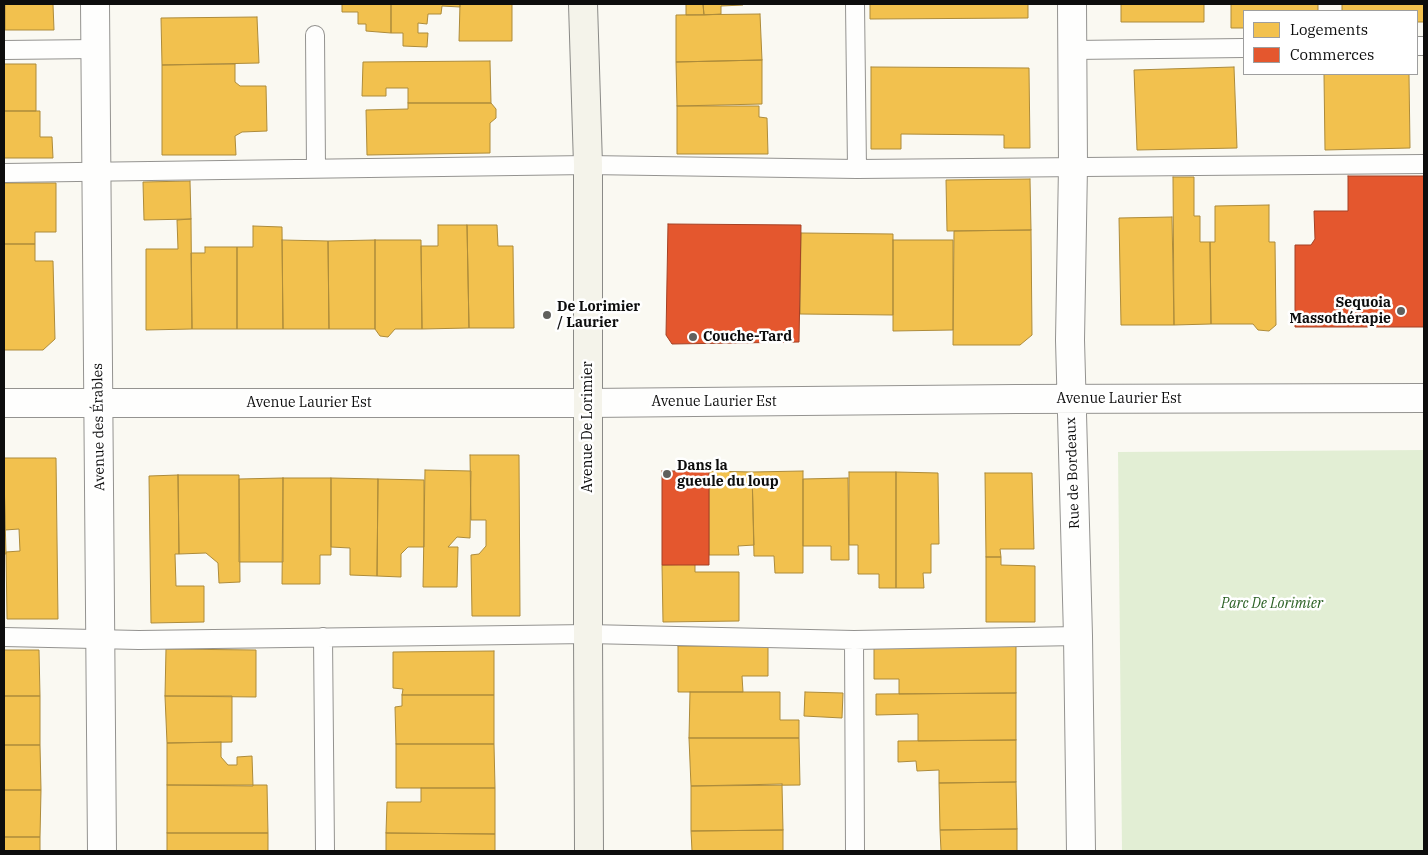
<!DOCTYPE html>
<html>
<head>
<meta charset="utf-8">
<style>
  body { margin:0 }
  #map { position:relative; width:1428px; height:855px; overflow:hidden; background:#faf9f2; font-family:"IBM Plex Serif",serif }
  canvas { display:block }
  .frame { position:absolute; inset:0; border:5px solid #0d0d0d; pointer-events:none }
  .legend { position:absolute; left:1243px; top:10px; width:175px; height:65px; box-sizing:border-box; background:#fff; border:1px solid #9e9e9e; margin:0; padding:6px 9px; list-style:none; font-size:15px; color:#0d0d0d }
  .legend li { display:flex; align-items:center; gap:10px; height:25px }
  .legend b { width:25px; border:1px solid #9e9e9e }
</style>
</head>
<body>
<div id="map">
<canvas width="1428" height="855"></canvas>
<div class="frame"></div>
<ul class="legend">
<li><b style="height:14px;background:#f2c14e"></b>Logements</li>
<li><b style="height:14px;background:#e4572e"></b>Commerces</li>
</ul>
</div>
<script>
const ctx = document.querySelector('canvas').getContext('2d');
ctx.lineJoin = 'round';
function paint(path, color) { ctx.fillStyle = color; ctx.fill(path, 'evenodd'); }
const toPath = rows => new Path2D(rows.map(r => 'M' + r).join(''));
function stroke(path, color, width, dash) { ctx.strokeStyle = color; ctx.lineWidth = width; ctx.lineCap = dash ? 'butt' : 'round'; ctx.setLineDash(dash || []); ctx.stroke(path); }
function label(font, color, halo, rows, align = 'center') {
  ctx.font = font + ' "IBM Plex Serif",serif'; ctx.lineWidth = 5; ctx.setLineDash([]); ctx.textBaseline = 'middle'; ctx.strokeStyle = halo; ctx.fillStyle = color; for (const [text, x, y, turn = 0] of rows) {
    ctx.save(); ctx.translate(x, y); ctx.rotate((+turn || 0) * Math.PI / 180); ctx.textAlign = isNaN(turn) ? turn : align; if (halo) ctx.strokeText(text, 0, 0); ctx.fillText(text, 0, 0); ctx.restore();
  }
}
const green = toPath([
  [1424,450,1424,851,1122,851,1118,452]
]);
const homes = toPath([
  [5,4,53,4,54,30,5,30,5,4],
  [327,4,391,4,391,33,366,31,366,24,358,24,358,12,342,12,342,4,327,4],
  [391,4,460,4,460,7,442,6,441,14,428,14,427,24,418,23,418,33,428,33,427,47,403,46,403,33,391,33,391,4],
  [460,4,512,4,512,41,459,41,460,4],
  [686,4,703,4,704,15,686,15,686,4],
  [703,4,743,4,743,5,721,6,721,14,704,15,703,4],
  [870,4,1028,4,1028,18,870,19,870,4],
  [1121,4,1204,4,1204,22,1121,22,1121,4],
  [1231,4,1318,4,1318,11,1244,11,1244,28,1231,28,1231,4],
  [1342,4,1424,4,1424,22,1417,22,1417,11,1342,11,1342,4],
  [760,14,762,60,676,62,676,15,760,14],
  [257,17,259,63,162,65,161,18,257,17],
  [762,60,762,104,677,106,676,62,762,60],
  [490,61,491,103,408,103,408,88,386,88,386,96,362,96,363,62,490,61],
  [4,64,36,64,36,111,4,111,4,64],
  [235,64,235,82,240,86,266,86,267,131,242,132,235,136,236,155,162,155,162,65,235,64],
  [871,67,1029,68,1030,148,1004,148,1004,135,901,134,901,149,871,149,871,67],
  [1234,67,1237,148,1137,150,1134,70,1234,67],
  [1324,74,1409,74,1410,148,1325,150,1324,74],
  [408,103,491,103,496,109,496,118,490,123,490,153,367,155,366,110,408,109,408,103],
  [677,106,759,106,759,117,767,118,768,154,677,154,677,106],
  [4,111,40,111,40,137,52,137,53,158,4,158,4,111],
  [1173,177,1194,177,1194,216,1200,216,1200,242,1210,242,1211,324,1174,325,1173,177],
  [1030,179,1031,230,947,231,946,180,1030,179],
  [190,181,191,219,144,220,143,182,190,181],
  [4,183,56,183,56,232,35,232,35,244,4,244,4,183],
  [1269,205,1269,242,1275,242,1276,325,1269,331,1258,330,1253,324,1211,324,1210,242,1215,242,1215,206,1269,205],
  [1172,217,1174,325,1121,325,1119,218,1172,217],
  [191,219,192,329,146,330,146,249,178,249,177,220,191,219],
  [438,225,467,225,469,328,422,329,421,246,438,246,438,225],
  [467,225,497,225,498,246,513,246,514,328,469,328,467,225],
  [253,226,282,227,283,329,237,329,237,247,253,247,253,226],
  [1031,230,1032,335,1020,345,953,345,954,231,1031,230],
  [801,233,893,234,893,315,800,314,801,233],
  [282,240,328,241,329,329,283,329,282,240],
  [375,240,421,240,422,329,395,329,388,337,380,336,375,329,375,240],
  [375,240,375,329,329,329,328,241,375,240],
  [893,240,953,240,953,330,893,331,893,240],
  [4,244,35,244,35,261,53,261,55,339,43,350,4,350,4,244],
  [205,247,237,247,237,329,192,329,191,253,205,253,205,247],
  [470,455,519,455,520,616,472,616,471,555,479,554,486,546,486,520,471,520,470,455],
  [4,458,56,458,58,619,7,619,6,552,20,551,19,529,5,530,4,458],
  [425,470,471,471,470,538,457,537,448,547,458,547,457,587,423,587,425,470],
  [709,471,752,472,754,545,738,546,739,555,709,555,709,471],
  [803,471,803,573,775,573,774,556,754,556,752,472,803,471],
  [849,472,896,472,896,588,879,588,879,574,858,574,858,545,849,545,849,472],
  [896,472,938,473,939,544,931,544,931,573,923,573,924,588,896,588,896,472],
  [985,473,1032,473,1034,549,1000,549,1001,557,986,557,985,473],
  [178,475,179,554,175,554,176,586,204,586,204,622,151,623,149,476,178,475],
  [178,475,239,475,240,582,219,583,218,563,206,553,179,554,178,475],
  [4,478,6,554,4,554,4,478],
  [283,478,283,562,239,562,239,479,283,478],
  [283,478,331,478,331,555,320,555,320,584,282,584,283,478],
  [331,478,378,479,377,576,350,575,350,548,331,547,331,478],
  [848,478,849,560,831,560,831,546,803,546,803,479,848,478],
  [378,479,424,480,424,547,408,547,401,554,401,577,377,576,378,479],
  [986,557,1001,557,1001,565,1035,566,1035,622,986,622,986,557],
  [695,564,695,572,739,572,739,621,663,622,662,565,695,564],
  [678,646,768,646,768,676,742,676,743,692,678,692,678,646],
  [1016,646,1016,693,899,694,899,679,874,679,874,648,1016,646],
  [166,649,256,650,256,697,165,696,166,649],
  [4,650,39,650,40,696,4,696,4,650],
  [494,651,494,695,402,695,403,689,393,688,393,652,494,651],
  [690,692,780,692,780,720,799,720,799,738,689,738,690,692],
  [805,692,843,693,842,718,804,716,805,692],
  [1016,693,1016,740,918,741,918,714,876,715,876,694,1016,693],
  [402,695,494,695,494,744,396,744,395,707,402,706,402,695],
  [4,696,40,696,40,745,4,745,4,696],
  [165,696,232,696,232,742,167,743,165,696],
  [689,738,799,738,800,785,691,786,689,738],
  [1016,740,1016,782,939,783,939,770,917,771,916,761,898,762,898,741,1016,740],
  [221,742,221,757,228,765,237,765,237,757,252,756,253,786,167,785,167,743,221,742],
  [396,744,494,744,495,788,396,788,396,744],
  [4,745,40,745,41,790,4,790,4,745],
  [1016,782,1017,829,940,830,939,783,1016,782],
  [782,784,783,830,691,831,691,786,782,784],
  [167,785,267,785,268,833,167,833,167,785],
  [421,788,495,788,495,834,386,833,387,802,421,802,421,788],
  [4,790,41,790,40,837,4,837,4,790],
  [1017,829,1017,851,941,851,940,830,1017,829],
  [783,830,783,851,692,851,691,831,783,830],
  [167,833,268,833,268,851,167,851,167,833],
  [386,833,495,834,495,851,386,851,386,833],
  [4,837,40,837,40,851,4,851,4,837]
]);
const shops = toPath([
  [1348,176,1424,176,1424,327,1295,327,1295,245,1311,245,1315,239,1314,211,1348,211,1348,176],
  [668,224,801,225,799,342,672,344,666,335,668,224],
  [662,471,709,471,709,565,662,565,662,471]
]);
const service = toPath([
  [855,4,857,169,1424,164],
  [315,35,316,168],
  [1417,46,1424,46],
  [4,50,95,49],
  [1073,50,1244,48],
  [4,173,588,165,857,169],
  [4,637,139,640,588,634,854,640,1078,636],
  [323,637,325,851],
  [854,640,855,851]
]);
const minor = toPath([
  [95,4,102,851],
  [1072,4,1073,166,1070,340,1078,636,1081,851],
  [4,403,588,403,1016,399,1424,398]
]);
const secondary = toPath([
  [583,4,588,165,588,634,589,851]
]);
const markers = [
  [1401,311,5,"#60605d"],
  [547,315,5,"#60605d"],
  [693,337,5,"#60605d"],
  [667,474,5,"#60605d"]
];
const poiNames = [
  ["Sequoia",1391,303,"right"],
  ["Massothérapie",1391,319,"right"],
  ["De Lorimier",557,307],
  ["/ Laurier",557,323],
  ["Couche-Tard",703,337],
  ["Dans la",677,466],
  ["gueule du loup",677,482]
];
const streetNames = [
  ["Avenue Laurier Est",1119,399],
  ["Avenue Laurier Est",714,402],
  ["Avenue Laurier Est",309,403],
  ["Avenue des Érables",99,427,-91],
  ["Avenue De Lorimier",588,427,-90],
  ["Rue de Bordeaux",1073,473,-92]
];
const parkNames = [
  ["Parc De Lorimier",1272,604]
];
paint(green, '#e2eed4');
paint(homes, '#f2c14e');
stroke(homes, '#ad8b3a', 1);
paint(shops, '#e4572e');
stroke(shops, '#a44124', 1);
stroke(service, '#949390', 20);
stroke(minor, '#949390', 30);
stroke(secondary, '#8a8a87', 30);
stroke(service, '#fefefd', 18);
stroke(minor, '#fefefd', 28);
stroke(secondary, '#f4f3ea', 28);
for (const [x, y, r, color] of markers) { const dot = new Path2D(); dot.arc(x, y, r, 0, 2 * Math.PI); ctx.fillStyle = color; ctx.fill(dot); stroke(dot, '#fff', 2); }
label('bold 14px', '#0d0d0d', '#fff', poiNames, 'left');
label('14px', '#0d0d0d', '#fff', streetNames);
label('italic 14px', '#2a6023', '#fff', parkNames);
</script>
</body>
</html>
